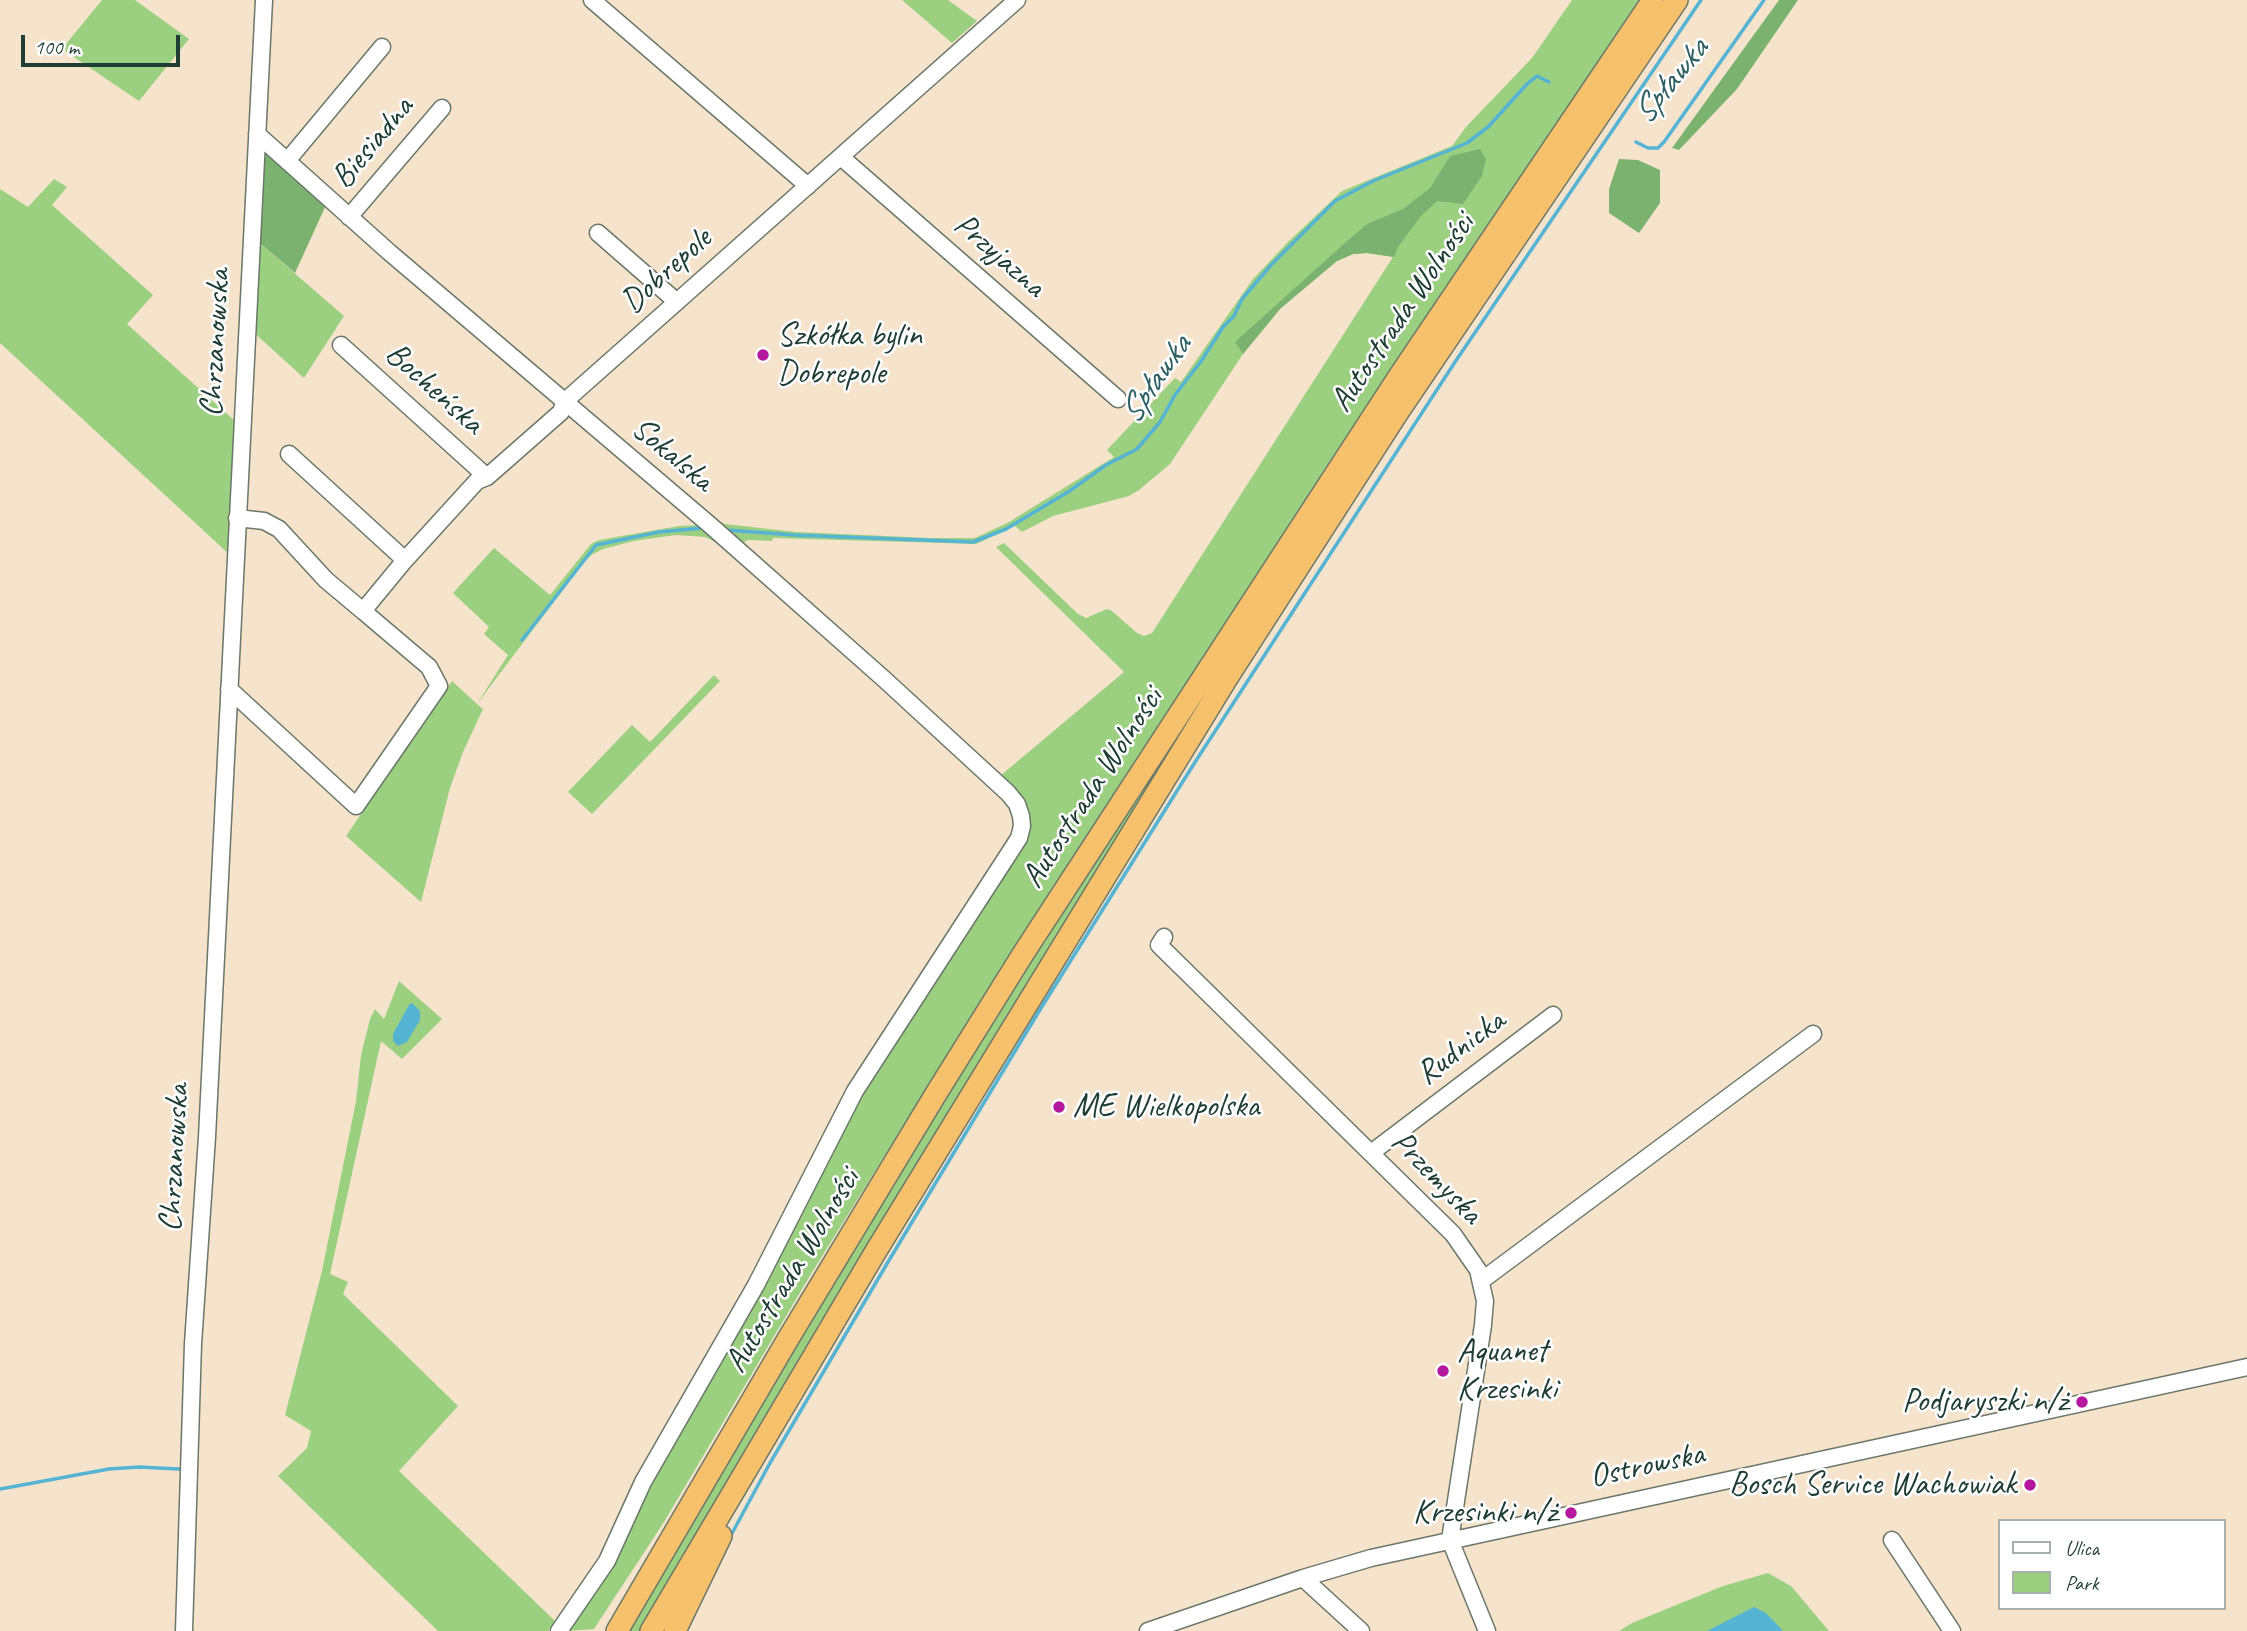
<!DOCTYPE html>
<html>
<head>
<meta charset="utf-8">
<style>
  body { margin:0 }
  #map { position:relative; width:2247px; height:1631px; overflow:hidden; background:#f6e3cc; font-family:Caveat,sans-serif }
  canvas { display:block }
  .legend { position:absolute; left:1998px; top:1519px; width:228px; height:91px; box-sizing:border-box; background:#fff; border:2px solid #a5b1ae; margin:0; padding:9px 12px; list-style:none; font-size:21px; color:#1f3d34 }
  .legend li { display:flex; align-items:center; gap:14px; height:35px }
  .legend b { width:35px; border:2px solid #a5b1ae }
  .scale { position:absolute; left:21px; top:35px; width:159px; height:32px; box-sizing:border-box; border:4px solid #1f3d34; border-top:0; padding-left:9px; font-size:21px; line-height:24px; white-space:nowrap; color:#1f3d34; -webkit-text-stroke:5px #fff; paint-order:stroke }
</style>
</head>
<body>
<div id="map">
<canvas width="2247" height="1631"></canvas>
<ul class="legend">
<li><b style="height:9px;background:#fff"></b>Ulica</li>
<li><b style="height:19px;background:#9bd081"></b>Park</li>
</ul>
<div class="scale">100 m</div>
</div>
<script>
const ctx = document.querySelector('canvas').getContext('2d');
ctx.lineJoin = 'round';
function paint(path, color) { ctx.fillStyle = color; ctx.fill(path, 'evenodd'); }
const toPath = rows => new Path2D(rows.map(r => 'M' + r).join(''));
function stroke(path, color, width, dash) { ctx.strokeStyle = color; ctx.lineWidth = width; ctx.lineCap = dash ? 'butt' : 'round'; ctx.setLineDash(dash || []); ctx.stroke(path); }
function label(font, color, halo, rows, align = 'center') {
  ctx.font = font + ' Caveat,sans-serif'; ctx.lineWidth = 5; ctx.setLineDash([]); ctx.textBaseline = 'middle'; ctx.strokeStyle = halo; ctx.fillStyle = color; for (const [text, x, y, turn = 0] of rows) {
    ctx.save(); ctx.translate(x, y); ctx.rotate((+turn || 0) * Math.PI / 180); ctx.textAlign = isNaN(turn) ? turn : align; if (halo) ctx.strokeText(text, 0, 0); ctx.fillText(text, 0, 0); ctx.restore();
  }
}
const green = toPath([
  [102,0,135,0,189,39,139,101,62,49],
  [902,0,948,0,977,21,952,43],
  [1572,0,1639,0,1346,437,999,972,811,1274,664,1522,594,1629,565,1631,639,1505,857,1104,1024,836,1000,776,1124,672,996,547,1004,543,1078,614,1086,618,1107,609,1112,611,1137,633,1144,636,1152,633,1393,257,1367,253,1353,254,1337,261,1304,288,1280,309,1243,354,1170,464,1139,490,1129,496,1053,516,1022,532,1015,526,976,544,773,538,772,541,748,540,741,544,714,521,717,520,725,524,796,532,931,538,975,538,1009,522,1114,457,1107,450,1175,378,1181,382,1253,279,1288,242,1342,191,1452,146,1466,127,1532,58],
  [1661,0,1668,0,1571,141,643,1631,625,1631,987,1022],
  [54,179,67,187,52,205,153,295,127,324,235,421,230,555,0,343,0,189,28,207],
  [255,239,344,316,304,378,251,330],
  [701,525,722,545,705,537,676,535,634,541,603,549,593,554,585,561,510,660,477,704,483,709,463,752,450,788,421,902,346,836,452,681,477,704,508,655,484,634,489,627,453,593,494,548,550,595,591,544,599,540,679,526],
  [714,675,720,681,592,814,568,792,632,725,650,742],
  [399,981,442,1019,402,1059,381,1041,330,1274,348,1282,343,1294,458,1406,399,1471,555,1621,548,1631,438,1631,278,1476,307,1448,311,1431,285,1415,322,1271,356,1101,361,1055,370,1019,375,1009,384,1019],
  [1768,1573,1791,1586,1829,1631,1619,1631,1632,1623,1723,1586]
]);
const forest = toPath([
  [1779,0,1798,0,1737,89,1679,150,1672,148],
  [260,148,326,205,295,273,255,239],
  [1480,149,1486,159,1482,176,1463,204,1437,201,1421,216,1398,247,1394,257,1367,253,1353,254,1337,261,1280,309,1243,354,1235,342,1346,242,1367,224,1403,209,1430,188,1450,156],
  [1619,159,1638,160,1660,170,1660,203,1639,233,1609,213,1609,189]
]);
const water = toPath([
  [412,1003,420,1011,420,1020,407,1042,398,1046,393,1041,393,1034,409,1005],
  [1754,1607,1766,1613,1783,1631,1707,1631]
]);
const stream = toPath([
  [1636,142,1648,148,1658,148,1664,142,1764,0],
  [726,530,794,535,973,542,1006,529,1068,492,1106,465,1137,449,1160,422,1175,395,1202,360,1223,327,1234,316,1242,299,1271,265,1335,201,1373,181,1467,143,1488,127,1527,84,1537,76,1549,82],
  [522,640,596,545,659,532,703,528],
  [0,1489,109,1469,139,1467,179,1469],
  [730,1537,770,1463,888,1262,1041,1008,1197,759,1455,362,1701,0]
]);
const minor = toPath([
  [592,0,808,186],
  [257,134,389,252,710,525,884,679,1008,793,1017,804,1021,816,1022,826,1019,838,855,1091,756,1285,643,1482,607,1561,559,1631],
  [841,157,1118,399],
  [287,161,382,47],
  [349,217,442,108],
  [598,233,677,302],
  [341,345,487,477],
  [289,454,405,560,477,481,487,477,561,412,564,402,1017,0],
  [237,518,264,521,279,529,326,580,363,611],
  [229,689,356,806,439,686,429,667,363,611,405,560],
  [1164,937,1159,945,1453,1234,1478,1270,1485,1301,1483,1325,1450,1540,1487,1631],
  [1371,1153,1553,1015],
  [1481,1281,1813,1034],
  [1892,1540,1952,1631],
  [1303,1578,1361,1631],
  [184,1631,193,1344,207,1137,264,0],
  [1148,1631,1303,1578,1371,1558,2247,1367]
]);
const highway = toPath([
  [617,1631,788,1339,934,1097,1023,954,1400,375,1653,0],
  [651,1631,876,1251,1227,678,1398,412,1677,0],
  [675,1631,721,1536]
]);
const markers = [
  [763,355,7,"#b5179e"],
  [1059,1107,7,"#b5179e"],
  [1443,1371,7,"#b5179e"],
  [2082,1402,7,"#b5179e"],
  [2030,1485,7,"#b5179e"],
  [1571,1513,7,"#b5179e"]
];
const streetNames = [
  ["Biesiadna",373,143,-50],
  ["Przyjazna",999,256,41],
  ["Dobrepole",667,271,-42],
  ["Autostrada Wolności",1403,313,-56],
  ["Chrzanowska",216,343,-87],
  ["Bocheńska",434,389,42],
  ["Sokalska",672,455,40],
  ["Autostrada Wolności",1093,788,-57],
  ["Rudnicka",1461,1048,-37],
  ["Chrzanowska",175,1158,-87],
  ["Przemyska",1436,1178,46],
  ["Autostrada Wolności",793,1271,-59],
  ["Ostrowska",1647,1466,-12]
];
const poiNames = [
  ["Szkółka bylin",777,336],
  ["Dobrepole",777,374],
  ["ME Wielkopolska",1073,1107],
  ["Aquanet",1457,1352],
  ["Krzesinki",1457,1390],
  ["Podjaryszki n/ż",2068,1402,"right"],
  ["Bosch Service Wachowiak",2016,1485,"right"],
  ["Krzesinki n/ż",1557,1513,"right"]
];
const waterNames = [
  ["Spławka",1671,82,-51],
  ["Spławka",1156,380,-55]
];
paint(green, '#9bd081');
paint(forest, '#7cb26f');
paint(water, '#55b3d3');
stroke(stream, '#55b3d3', 3.5);
stroke(minor, '#6a7769', 19);
stroke(highway, '#6a7769', 24);
stroke(minor, '#fff', 16);
stroke(highway, '#f7c06b', 21);
for (const [x, y, r, color] of markers) { const dot = new Path2D(); dot.arc(x, y, r, 0, 2 * Math.PI); ctx.fillStyle = color; ctx.fill(dot); stroke(dot, '#fff', 2.5); }
label('33px', '#1f3d34', '#fff', streetNames);
label('33px', '#1f3d34', '#fff', poiNames, 'left');
label('italic 35px', '#2f6064', '#fff', waterNames);
</script>
</body>
</html>
